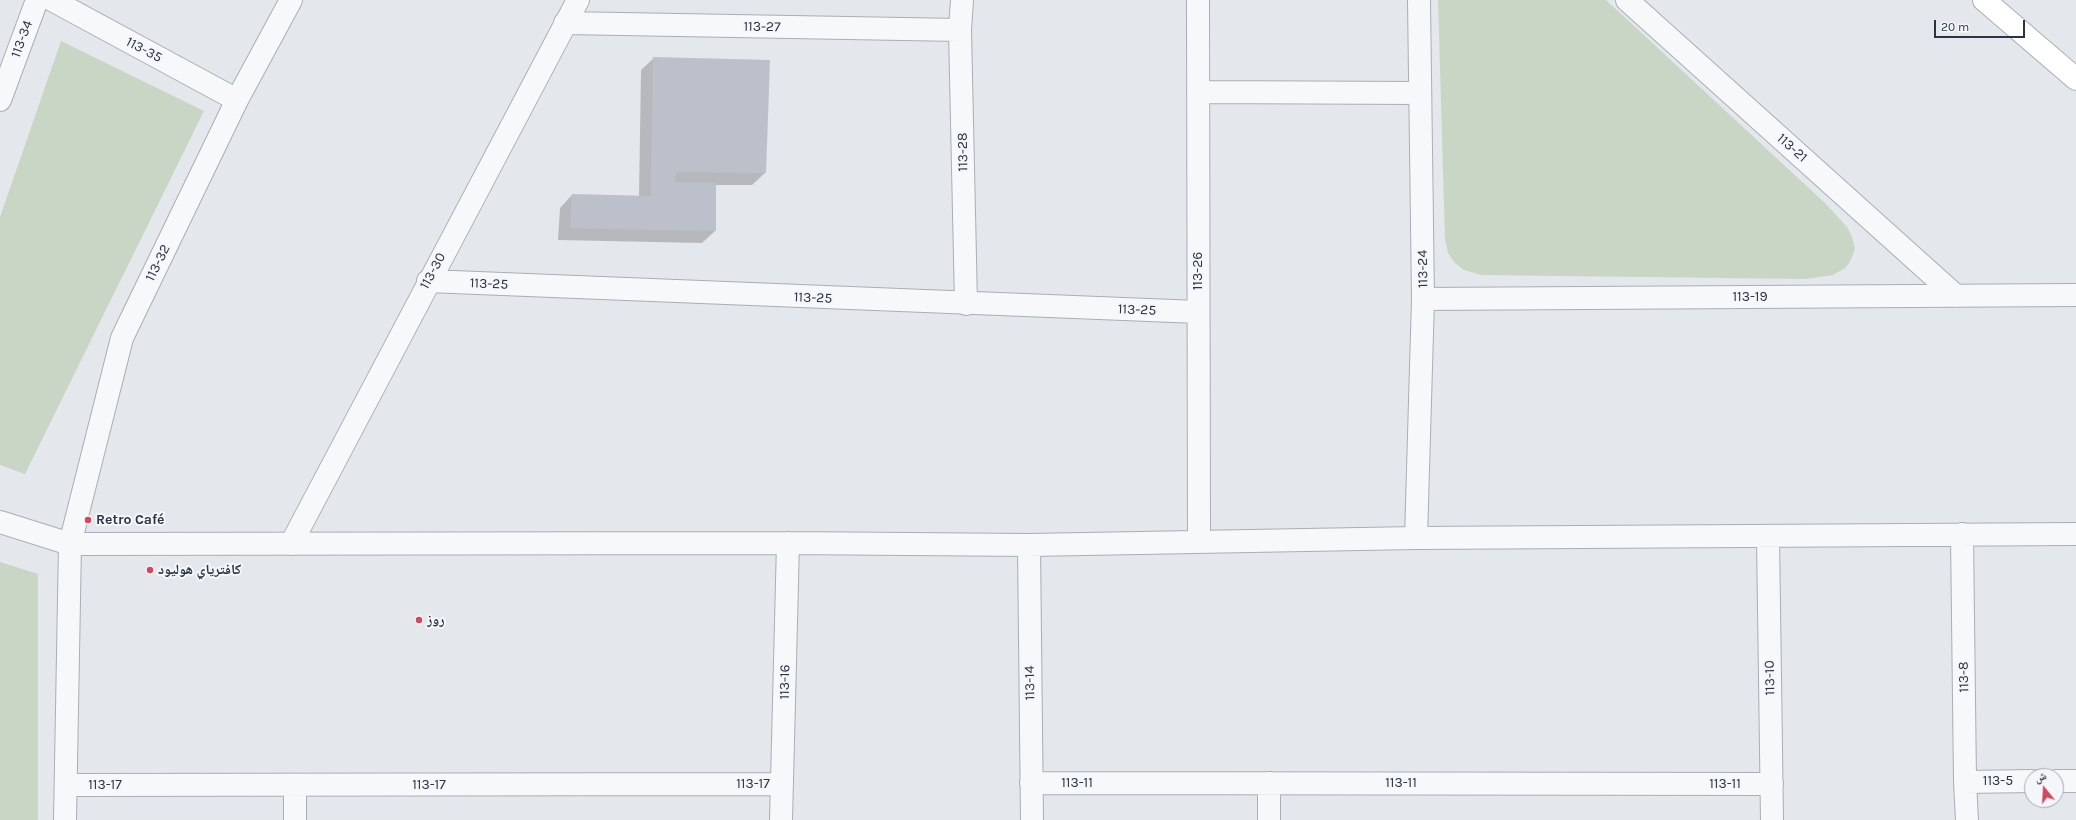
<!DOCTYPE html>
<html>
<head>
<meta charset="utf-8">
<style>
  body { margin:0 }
  #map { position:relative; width:2076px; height:820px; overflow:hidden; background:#e4e7ec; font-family:Karla,"Noto Naskh Arabic",sans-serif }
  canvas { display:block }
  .north { position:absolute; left:2024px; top:768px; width:40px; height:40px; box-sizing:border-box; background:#f4f6f9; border:1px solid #a4a8b1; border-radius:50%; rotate:342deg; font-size:11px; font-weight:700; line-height:16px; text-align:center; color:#2b3445 }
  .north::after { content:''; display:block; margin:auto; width:14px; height:18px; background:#d1495b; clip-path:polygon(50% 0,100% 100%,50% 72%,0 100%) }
  .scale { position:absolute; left:1934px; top:20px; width:91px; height:18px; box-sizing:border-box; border:2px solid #2b3445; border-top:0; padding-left:5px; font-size:12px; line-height:14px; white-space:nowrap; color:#2b3445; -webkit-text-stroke:3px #f4f6f9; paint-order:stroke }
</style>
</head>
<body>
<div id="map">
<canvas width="2076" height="820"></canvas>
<div class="north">ش</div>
<div class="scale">20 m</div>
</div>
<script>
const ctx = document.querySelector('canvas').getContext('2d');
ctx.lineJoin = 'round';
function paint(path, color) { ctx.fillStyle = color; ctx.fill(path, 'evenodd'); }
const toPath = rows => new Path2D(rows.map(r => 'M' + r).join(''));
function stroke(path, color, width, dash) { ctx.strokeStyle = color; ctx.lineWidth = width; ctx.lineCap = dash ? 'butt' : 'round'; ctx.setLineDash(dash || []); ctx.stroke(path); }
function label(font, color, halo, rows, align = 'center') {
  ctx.font = font + ' Karla,"Noto Naskh Arabic",sans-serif'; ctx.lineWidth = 4; ctx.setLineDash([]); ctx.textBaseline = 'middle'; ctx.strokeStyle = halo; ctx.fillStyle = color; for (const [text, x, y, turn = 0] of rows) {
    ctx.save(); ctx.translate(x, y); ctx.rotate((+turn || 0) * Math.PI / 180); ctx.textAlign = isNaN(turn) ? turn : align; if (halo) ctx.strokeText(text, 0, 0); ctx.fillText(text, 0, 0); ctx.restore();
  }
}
const green = toPath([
  [1438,0,1606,0,1826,204,1847,227,1852,237,1855,249,1850,262,1845,268,1833,275,1806,279,1481,275,1464,270,1455,263,1448,253,1445,239],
  [61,41,204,111,25,474,0,465,0,217],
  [0,562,38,574,38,820,0,820]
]);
const shadow = toPath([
  [654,58,765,173,752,185,715,185,715,231,702,243,558,240,560,208,572,195,639,196,641,70]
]);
const building = toPath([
  [653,57,770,60,766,173,676,172,675,182,716,183,716,231,570,228,572,194,651,196]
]);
const minor = toPath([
  [52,0,237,100],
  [962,0,960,30,966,304],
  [1198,0,1199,542],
  [1627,0,1956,296],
  [565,23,960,30],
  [1198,92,1420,93],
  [0,100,37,0],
  [428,281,1198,312],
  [1423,299,2076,295],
  [0,522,70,544,788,543,1029,545,1416,538,2076,534],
  [1962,534,1965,782,1967,820],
  [1768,537,1772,820],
  [1416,538,1423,299,1419,0],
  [291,544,578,0],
  [1029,545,1032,820],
  [2056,781,2076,781],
  [1965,782,2032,781],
  [1031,783,1772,784],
  [1269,783,1269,820],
  [75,785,782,784],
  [65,820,70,544,122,338,237,100,291,0],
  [295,820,295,785],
  [781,820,788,543]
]);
const secondary = toPath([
  [1984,0,2076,79]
]);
const markers = [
  [88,520,4,"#d1495b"],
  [150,570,4,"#d1495b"],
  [419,620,4,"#d1495b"]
];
const streetNames = [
  ["113-27",762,27,1],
  ["113-34",22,39,-70],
  ["113-35",144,50,28],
  ["113-21",1792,148,42],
  ["113-28",963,152,-91],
  ["113-32",158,263,-64],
  ["113-24",1423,269,-91],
  ["113-30",433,271,-62],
  ["113-26",1198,271,-90],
  ["113-25",489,284,2],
  ["113-19",1750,297],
  ["113-25",813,298,2],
  ["113-25",1137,310,2],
  ["113-8",1964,677,-91],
  ["113-10",1770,678,-91],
  ["113-16",785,682,-89],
  ["113-14",1030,683,-91],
  ["113-5",1998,781],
  ["113-11",1077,783],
  ["113-11",1401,783],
  ["113-17",753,784],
  ["113-11",1725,784],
  ["113-17",105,785],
  ["113-17",429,785]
];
const poiNames = [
  ["Retro Café",96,520],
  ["كافترياي هوليود",158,570],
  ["روز",427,620]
];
paint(green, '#c9d6c5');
paint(shadow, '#0003');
paint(building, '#bbc0ca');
stroke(minor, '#a9aeb7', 24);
stroke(secondary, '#a9aeb7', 24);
stroke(minor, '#f7f8fa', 22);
stroke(secondary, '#fff', 22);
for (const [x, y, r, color] of markers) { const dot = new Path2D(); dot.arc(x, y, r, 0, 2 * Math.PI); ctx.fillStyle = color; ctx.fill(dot); stroke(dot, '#f4f6f9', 1.5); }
label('14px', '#2b3445', '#f4f6f9', streetNames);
label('bold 14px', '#2b3445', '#f4f6f9', poiNames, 'left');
</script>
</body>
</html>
